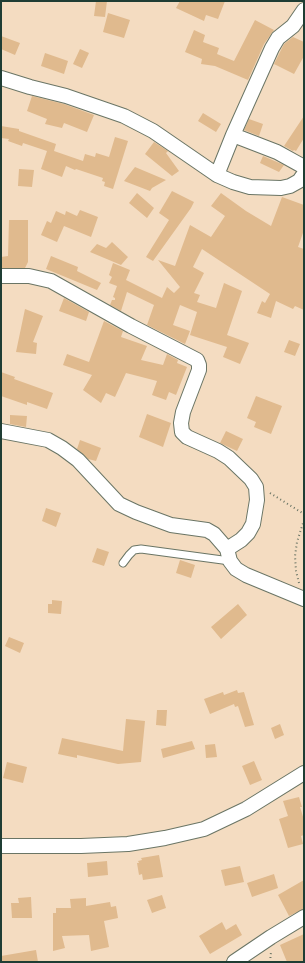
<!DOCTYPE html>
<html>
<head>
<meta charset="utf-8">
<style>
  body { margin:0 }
  #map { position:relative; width:305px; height:963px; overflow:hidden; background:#f4dcc1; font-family:"Shantell Sans",sans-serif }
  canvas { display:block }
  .frame { position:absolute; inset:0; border:2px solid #1f3d34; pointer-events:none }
</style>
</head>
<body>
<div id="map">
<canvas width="305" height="963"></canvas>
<div class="frame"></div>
</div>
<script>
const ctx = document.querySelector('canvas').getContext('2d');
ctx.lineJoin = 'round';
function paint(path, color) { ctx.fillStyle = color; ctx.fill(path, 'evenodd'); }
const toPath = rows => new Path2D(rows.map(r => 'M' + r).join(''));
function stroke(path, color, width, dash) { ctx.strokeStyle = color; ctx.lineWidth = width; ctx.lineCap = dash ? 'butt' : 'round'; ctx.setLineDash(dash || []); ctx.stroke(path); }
const building = toPath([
  [96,1,107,1,105,17,94,16],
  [180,1,225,1,218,19,206,15,204,21,176,8],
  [108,13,130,20,124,38,103,32],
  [255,20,274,30,264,44,248,80,215,66,201,64,202,59,185,52,194,30,205,35,203,42,219,48,217,54,234,61],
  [1,36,20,43,15,55,1,49],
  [293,37,304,42,304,56,294,74,274,64,284,44],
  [80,49,89,53,82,68,73,64],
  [45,53,68,61,64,74,41,66],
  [32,96,64,104,94,115,87,132,64,123,62,128,45,124,47,119,27,111],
  [203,113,221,124,216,132,198,121],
  [304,116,304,138,296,151,294,150,293,151,284,146],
  [249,119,263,124,259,136,244,130],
  [1,126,19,129,19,131,56,144,54,151,83,161,85,154,95,157,96,153,109,157,115,137,128,141,113,189,104,186,105,182,102,181,103,178,76,169,75,170,66,166,62,177,41,169,47,151,23,143,22,146,8,141,9,139,1,138],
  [154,142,168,151,166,153,179,171,172,176,145,154],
  [263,156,284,165,279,172,260,163],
  [135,167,166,180,152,188,150,191,124,181],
  [19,169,34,170,32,187,18,186],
  [172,191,194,202,191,208,153,261,146,257,169,220,159,213],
  [137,193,154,208,147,218,129,203],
  [221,193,246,211,271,226,282,197,304,205,304,230,298,247,304,249,304,310,295,306,293,309,276,301,271,318,257,313,262,301,265,303,270,294,202,249,193,267,204,273,194,293,200,295,197,302,216,308,224,283,242,291,227,335,249,343,240,364,223,357,227,347,190,335,197,312,180,305,173,325,190,331,185,344,147,325,154,305,127,292,121,311,110,305,112,300,115,300,115,298,113,297,117,286,109,283,112,277,109,275,113,263,130,270,126,280,162,298,167,287,174,293,180,287,158,260,175,266,190,225,211,237,225,216,211,206],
  [80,210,98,217,91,237,64,226,57,242,41,235,47,221,51,223,56,211,65,215,66,211,77,216],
  [9,220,28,220,28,262,25,268,1,268,1,257,8,256],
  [112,242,128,257,121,265,90,252,97,244,106,248],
  [51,256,78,267,77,271,101,283,97,290,46,269],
  [64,298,89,312,86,321,59,311],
  [25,309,43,316,33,342,37,343,36,354,16,352],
  [104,321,123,331,121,337,147,346,141,360,163,365,167,354,178,360,177,363,187,367,176,395,169,392,166,400,152,395,157,381,126,373,115,397,106,393,101,403,83,390,92,375,63,365,67,354,89,362],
  [289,340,300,344,295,356,284,352],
  [1,372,15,377,14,379,53,393,47,409,27,402,27,405,1,396],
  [256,396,282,406,271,434,254,427,256,422,247,418],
  [147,414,171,423,163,447,139,437],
  [10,415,27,416,26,427,10,424],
  [226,431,243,439,237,451,220,443],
  [80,440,101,448,96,461,88,459,77,449],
  [46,508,61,513,56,527,42,521],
  [97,548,109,552,104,566,92,562],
  [180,560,195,565,191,578,176,573],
  [52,600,62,601,61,614,48,613,48,604,52,604],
  [238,604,247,615,221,639,211,627],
  [9,637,24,643,20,653,5,646],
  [237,690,238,693,244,692,254,725,245,727,238,706,235,707,234,704,210,714,204,699,223,692,224,695],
  [157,710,167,710,166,726,156,725],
  [126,719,145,721,141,762,118,764,77,755,77,758,58,754,62,738,123,751],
  [280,724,284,735,275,739,271,728],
  [192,741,195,749,163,758,161,749],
  [215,744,217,757,206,758,205,745],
  [254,761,262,780,250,785,242,766],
  [7,762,27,767,23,783,3,778],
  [299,797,302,807,300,807,304,820,304,835,301,836,303,844,288,848,279,819,288,816,283,801],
  [159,855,163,877,143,880,142,874,139,875,137,863,139,863,138,861,142,860,141,858],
  [107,861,108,875,88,877,87,863],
  [240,866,244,882,225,886,221,870],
  [274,874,278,888,252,897,247,883],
  [304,880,304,909,289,916,278,895],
  [162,895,166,908,152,913,147,900],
  [31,897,32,918,12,918,11,903,19,903,18,898],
  [86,898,86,906,110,902,111,907,116,906,118,918,104,921,109,947,91,951,89,935,62,936,65,948,53,951,53,913,56,913,56,908,71,908,70,899],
  [222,922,226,930,236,924,242,935,210,954,199,936],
  [304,934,304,962,287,962,280,945],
  [36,950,38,962,1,962,1,956]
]);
const path = toPath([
  [270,493,304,514],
  [299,583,296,571,295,556,297,542,304,520],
  [270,962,271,952]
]);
const service = toPath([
  [123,563,129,555,134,550,141,549,230,561]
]);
const minor = toPath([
  [1,78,30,87,66,96,124,116,153,131,217,175,233,182,250,187,281,188,290,186,299,181,304,174],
  [233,135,277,152,304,167],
  [217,175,233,135,272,48,278,38,293,26,304,10],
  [1,276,29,276,51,281,131,326,197,360,199,365,199,370,183,412,181,423,182,432,187,437,218,451,229,458,251,479,256,487,257,500,253,524,248,533,241,540,227,549],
  [1,431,48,440,62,448,78,460,119,504,136,512,171,525,207,530,214,534,227,549,230,561,236,569,246,575,304,599],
  [1,846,81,846,128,844,165,838,204,829,246,809,304,773],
  [234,962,271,937,304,917]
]);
paint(building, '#e0ba8e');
stroke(service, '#6a7565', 9);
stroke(minor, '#6a7565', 16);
stroke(path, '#6a7565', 2, [1, 3]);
stroke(service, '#fff', 7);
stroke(minor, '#fff', 14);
</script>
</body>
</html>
